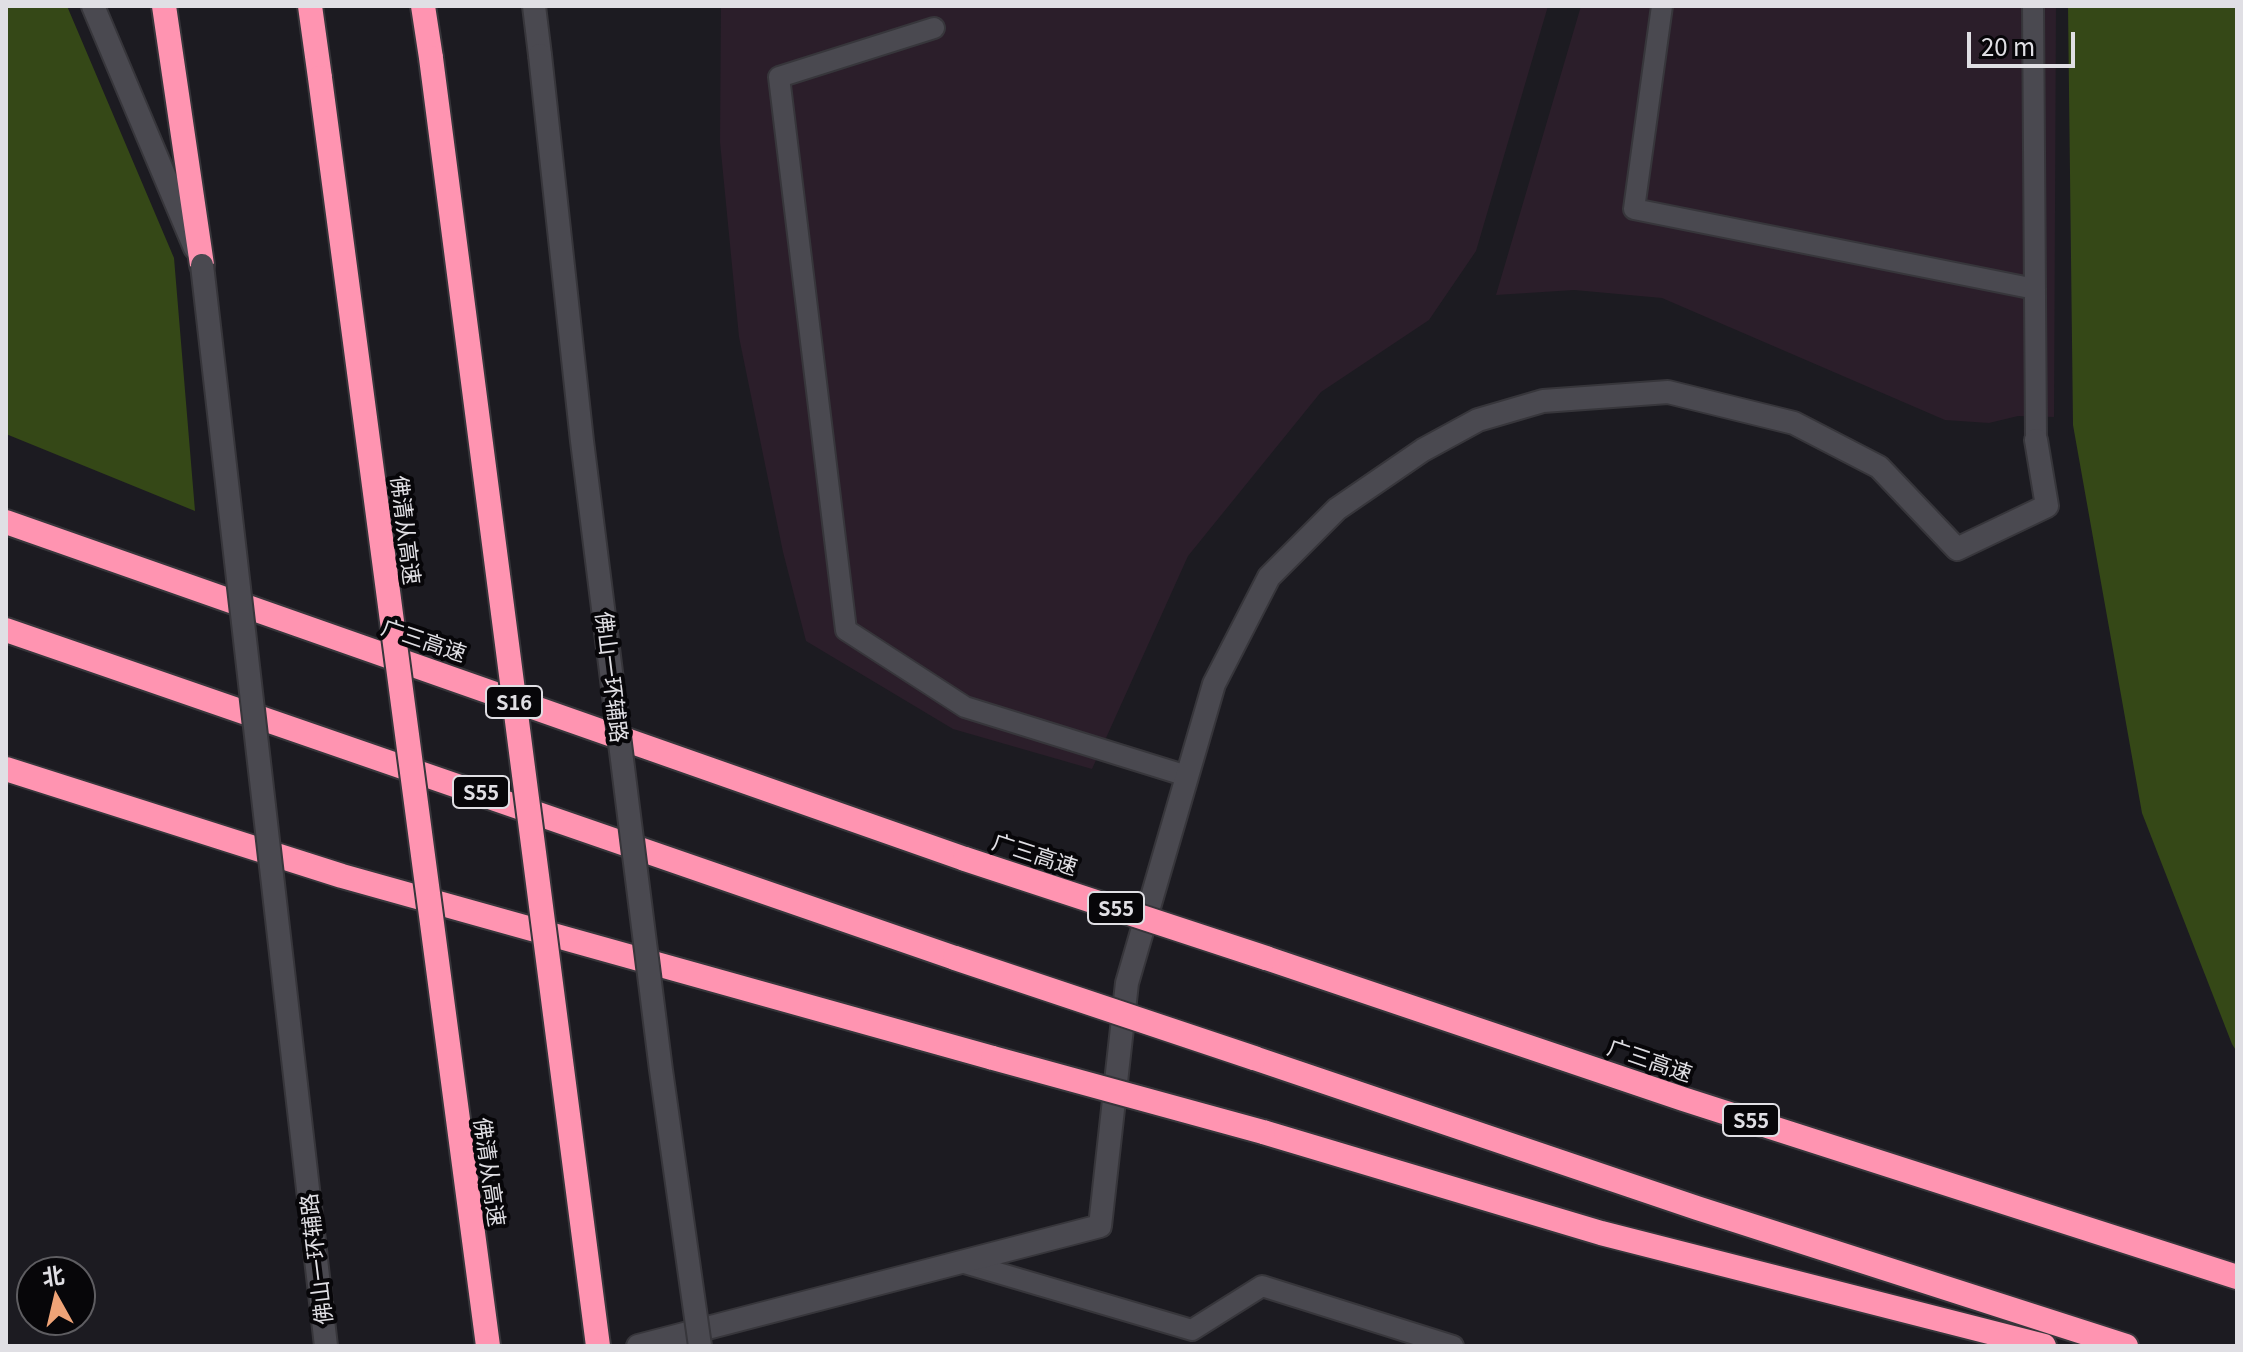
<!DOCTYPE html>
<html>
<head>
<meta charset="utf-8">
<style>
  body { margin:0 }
  #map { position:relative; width:2243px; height:1352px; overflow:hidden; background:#1c1b21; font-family:Georgia,"Noto Sans SC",serif }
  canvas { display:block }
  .frame { position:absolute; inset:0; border:8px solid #e0dfe4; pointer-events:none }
  .north { position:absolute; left:16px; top:1256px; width:80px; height:80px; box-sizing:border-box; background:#070609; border:2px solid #5e5d61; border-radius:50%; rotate:352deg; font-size:22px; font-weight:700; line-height:32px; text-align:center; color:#e0dfe4 }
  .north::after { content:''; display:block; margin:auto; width:28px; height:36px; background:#efa377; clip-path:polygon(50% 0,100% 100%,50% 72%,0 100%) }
  .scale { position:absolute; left:1967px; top:32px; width:108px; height:36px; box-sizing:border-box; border:4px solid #e0dfe4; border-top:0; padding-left:10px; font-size:24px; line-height:28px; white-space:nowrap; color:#e0dfe4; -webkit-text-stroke:6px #070609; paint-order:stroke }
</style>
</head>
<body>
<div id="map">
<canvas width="2243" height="1352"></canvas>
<div class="frame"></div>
<div class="north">北</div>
<div class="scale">20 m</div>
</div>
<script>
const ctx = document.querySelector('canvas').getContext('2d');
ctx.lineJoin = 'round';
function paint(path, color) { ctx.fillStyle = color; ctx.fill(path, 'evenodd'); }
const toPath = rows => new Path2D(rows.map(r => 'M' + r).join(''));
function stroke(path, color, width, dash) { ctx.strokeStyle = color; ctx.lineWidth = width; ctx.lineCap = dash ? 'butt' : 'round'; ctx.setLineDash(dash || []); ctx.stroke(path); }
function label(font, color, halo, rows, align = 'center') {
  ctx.font = font + ' Georgia,"Noto Sans SC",serif'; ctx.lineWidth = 8; ctx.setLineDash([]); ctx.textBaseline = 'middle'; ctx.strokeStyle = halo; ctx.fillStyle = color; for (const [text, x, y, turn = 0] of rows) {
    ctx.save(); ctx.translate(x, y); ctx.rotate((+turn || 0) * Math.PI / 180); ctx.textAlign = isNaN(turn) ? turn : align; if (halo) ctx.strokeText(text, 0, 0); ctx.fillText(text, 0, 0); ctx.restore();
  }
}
const industrial = toPath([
  [721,6,1548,6,1476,251,1429,320,1321,392,1188,556,1092,769,953,729,806,641,783,552,739,337,720,142],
  [1581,6,2056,6,2054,417,2018,416,1989,423,1945,420,1662,298,1574,290,1496,295]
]);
const green = toPath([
  [6,6,67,6,174,258,195,511,6,434],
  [2068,6,2237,6,2237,1052,2232,1044,2142,813,2073,425]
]);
const service = toPath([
  [1662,6,1634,209,2035,289],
  [2033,6,2036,440],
  [934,28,779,77,846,630,965,707,1187,776],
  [961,1262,1192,1330,1262,1286,1453,1346]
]);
const minor = toPath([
  [638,1346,1100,1226,1127,983,1214,684,1269,577,1337,509,1423,450,1478,420,1543,401,1668,392,1794,423,1879,467,1957,549,2047,506,2036,440]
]);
const secondary = toPath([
  [93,6,195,248],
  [534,6,540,55]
]);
const motorway = toPath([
  [164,6,202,265],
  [310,6,320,78],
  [423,6,431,58],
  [6,522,965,859],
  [6,630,955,958],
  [6,769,342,876,993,1058],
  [1266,958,1683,1099,2237,1277],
  [1254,1058,1697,1208,2126,1346],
  [1263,1132,1601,1233,2044,1346]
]);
const secondaryBridge = toPath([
  [540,55,582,441,661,1070,700,1346],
  [202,265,326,1346]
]);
const motorwayBridge = toPath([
  [431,58,598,1346],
  [320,78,488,1346],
  [965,859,1266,958],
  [955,958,1254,1058],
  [993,1058,1263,1132]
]);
const shields = [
  [514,702,56],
  [481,792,56],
  [1116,908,56],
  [1751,1120,56]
];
const shieldNames = [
  ["S16",514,702],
  ["S55",481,792],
  ["S55",1116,908],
  ["S55",1751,1120]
];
const streetNames = [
  ["佛清从高速",406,530,83],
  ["广三高速",424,640,19],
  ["佛山一环辅路",612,677,83],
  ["广三高速",1035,854,18],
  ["广三高速",1650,1060,19],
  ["佛清从高速",490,1172,82],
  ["佛山一环辅路",316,1259,-97]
];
paint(industrial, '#2b1e2a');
paint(green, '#354817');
stroke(service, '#37363b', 24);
stroke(minor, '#37363b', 26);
stroke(secondary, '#37363b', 26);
stroke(motorway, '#37363b', 28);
stroke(service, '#4a4950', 20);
stroke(minor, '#4a4950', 22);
stroke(secondary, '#4a4950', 22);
stroke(motorway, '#ff94b1', 24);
stroke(secondaryBridge, '#37363b', 26, []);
stroke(motorwayBridge, '#37363b', 28, []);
stroke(secondaryBridge, '#4a4950', 22);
stroke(motorwayBridge, '#ff94b1', 24);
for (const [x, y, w] of shields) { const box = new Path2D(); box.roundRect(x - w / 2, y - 16, w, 32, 6); ctx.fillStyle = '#070609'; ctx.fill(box); stroke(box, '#e0dfe4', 2); }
label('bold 20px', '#e0dfe4', null, shieldNames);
label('22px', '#e0dfe4', '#070609', streetNames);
</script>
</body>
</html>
